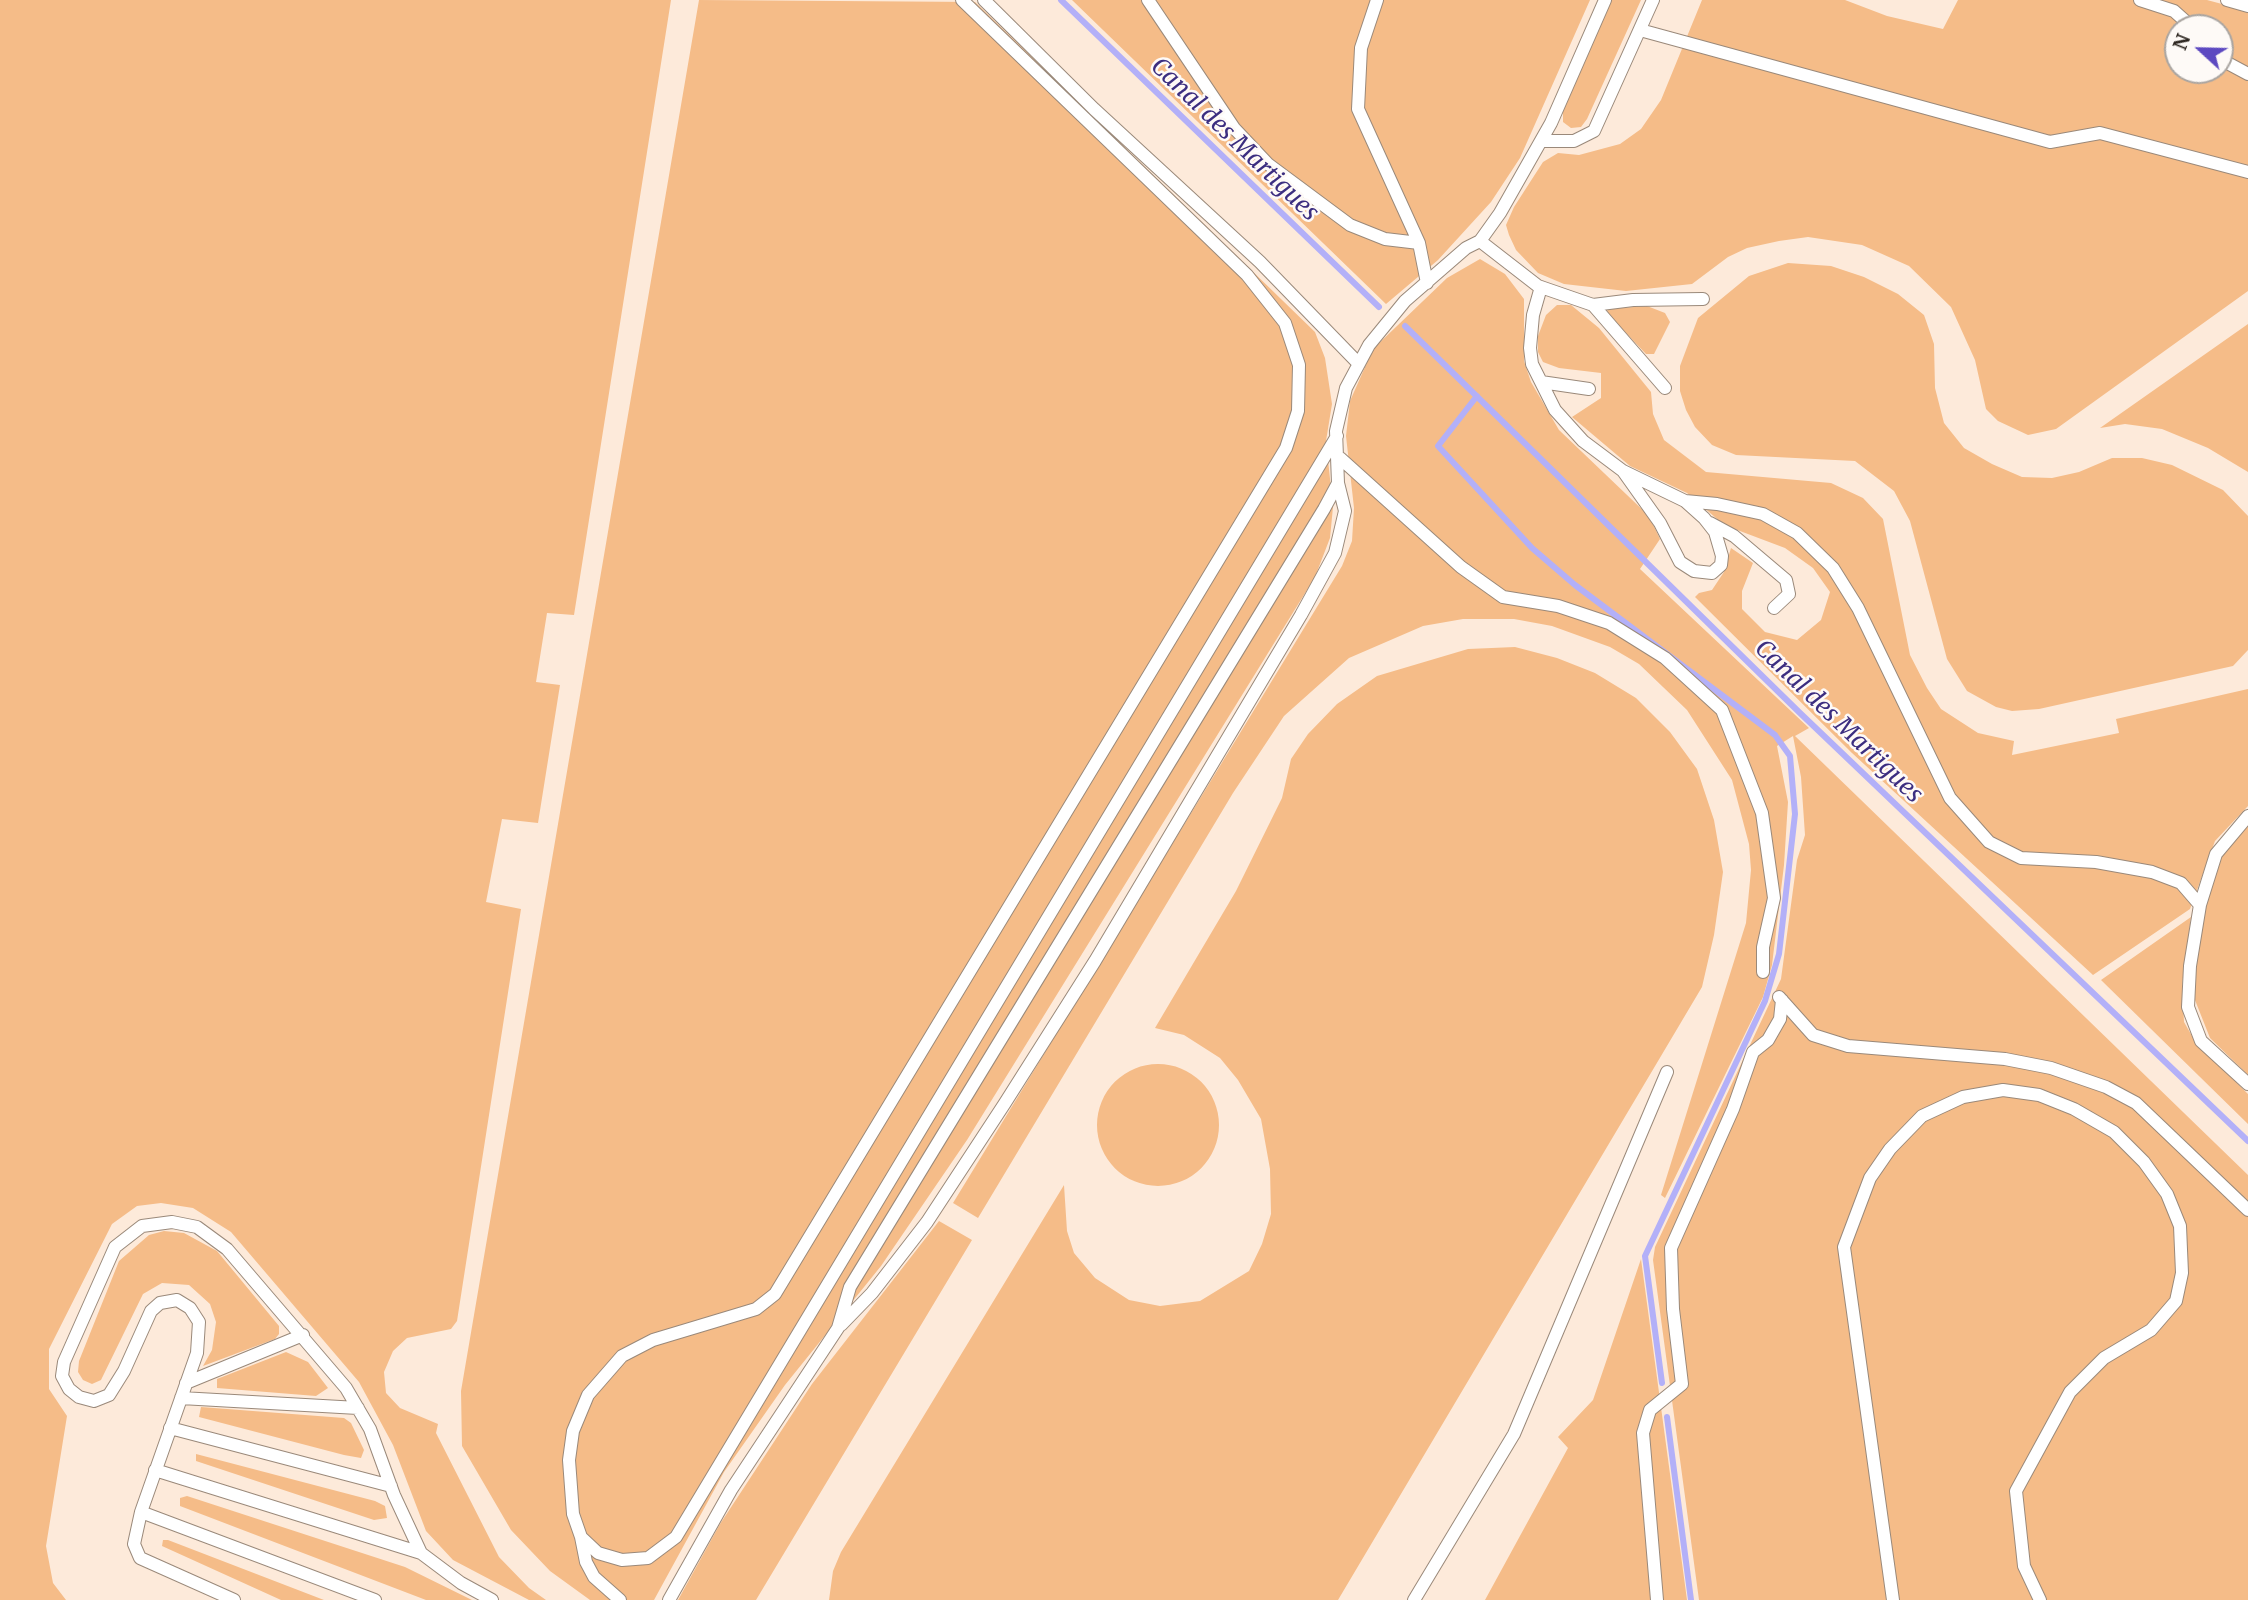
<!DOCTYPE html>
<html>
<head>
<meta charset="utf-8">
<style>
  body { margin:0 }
  #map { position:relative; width:2248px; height:1600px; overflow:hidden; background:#fdeada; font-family:Merriweather,serif }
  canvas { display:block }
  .north { position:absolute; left:2164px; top:14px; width:70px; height:70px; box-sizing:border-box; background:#fefaf7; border:2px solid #aaa5a1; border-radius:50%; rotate:292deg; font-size:19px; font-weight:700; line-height:28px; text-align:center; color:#2c251f }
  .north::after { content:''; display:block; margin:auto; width:24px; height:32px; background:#5d49c1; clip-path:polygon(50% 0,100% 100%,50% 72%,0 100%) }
</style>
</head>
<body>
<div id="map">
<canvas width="2248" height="1600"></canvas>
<div class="north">N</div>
</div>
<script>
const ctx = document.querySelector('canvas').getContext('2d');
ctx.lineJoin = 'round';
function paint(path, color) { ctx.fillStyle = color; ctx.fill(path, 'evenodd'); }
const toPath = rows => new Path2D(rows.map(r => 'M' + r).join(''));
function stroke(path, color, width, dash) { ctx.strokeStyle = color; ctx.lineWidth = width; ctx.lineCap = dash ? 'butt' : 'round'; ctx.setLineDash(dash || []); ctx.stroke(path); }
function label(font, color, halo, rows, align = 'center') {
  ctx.font = font + ' Merriweather,serif'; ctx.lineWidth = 5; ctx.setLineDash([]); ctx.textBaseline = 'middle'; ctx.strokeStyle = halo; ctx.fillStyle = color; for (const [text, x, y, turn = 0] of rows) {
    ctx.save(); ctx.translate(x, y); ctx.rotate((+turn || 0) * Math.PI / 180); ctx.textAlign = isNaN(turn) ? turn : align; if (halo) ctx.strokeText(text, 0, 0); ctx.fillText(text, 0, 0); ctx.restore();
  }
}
const green = toPath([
  [0,0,671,0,574,615,547,613,536,682,560,685,538,823,502,819,486,902,521,909,457,1321,451,1329,407,1338,393,1351,384,1372,386,1393,400,1408,438,1424,436,1433,499,1557,529,1588,546,1600,529,1600,453,1560,426,1531,393,1445,359,1382,231,1232,193,1208,161,1203,137,1206,112,1224,49,1349,49,1389,67,1416,46,1546,53,1583,66,1600,0,1600],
  [699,0,975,2,1315,332,1325,358,1332,404,1326,441,1333,507,1330,538,1315,577,967,1140,881,1266,785,1385,724,1472,654,1600,590,1600,550,1571,511,1530,462,1446,461,1391],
  [1072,0,1590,0,1520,158,1491,202,1438,260,1386,304],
  [1611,0,1641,0,1587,119,1581,127,1571,128,1563,122,1563,110],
  [1702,0,1845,0,1887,16,1943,29,1958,0,2207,0,2248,11,2248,291,2056,429,2028,435,1998,421,1986,409,1975,360,1951,307,1909,266,1862,245,1808,237,1779,241,1747,248,1728,257,1692,284,1626,291,1564,284,1538,273,1516,250,1509,235,1506,225,1514,207,1543,162,1558,153,1579,155,1620,144,1641,129,1661,100],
  [2178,28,2220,28,2220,70,2178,70],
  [1480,259,1505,274,1524,299,1524,361,1531,382,1559,430,1649,516,1660,539,1640,569,1809,728,1795,736,2248,1175,2248,1600,1699,1600,1653,1260,1655,1247,1781,979,1797,860,1805,835,1801,777,1793,736,1777,746,1788,802,1784,865,1772,965,1763,997,1665,1198,1661,1195,1746,923,1751,870,1749,844,1732,780,1687,710,1639,664,1610,647,1552,626,1514,619,1463,619,1423,626,1349,658,1284,716,1233,793,978,1218,953,1203,1342,566,1352,541,1354,508,1346,436,1350,401,1373,349,1447,278],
  [1788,263,1831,266,1864,277,1898,294,1924,315,1934,344,1935,388,1944,423,1964,448,1992,464,2022,477,2052,478,2079,472,2112,458,2142,458,2172,465,2223,490,2248,516,2248,650,2233,666,2039,709,2012,711,1996,707,1967,691,1947,659,1910,521,1894,491,1855,461,1736,455,1712,445,1695,427,1686,410,1680,391,1680,366,1698,318,1749,276],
  [1557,305,1571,305,1599,328,1651,392,1653,414,1664,440,1706,472,1831,483,1863,498,1883,519,1910,655,1927,688,1941,709,1978,733,2014,741,2012,755,2119,733,2116,719,2248,689,2248,806,2215,841,2190,909,2093,975,1852,753,1695,597,1699,593,1712,590,1724,572,1731,548,1753,563,1742,591,1742,609,1765,632,1797,640,1821,620,1830,592,1813,568,1785,548,1724,525,1687,493,1630,466,1572,417,1601,398,1601,373,1559,368,1543,362,1538,352,1538,336,1546,315],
  [1647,306,1665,313,1670,322,1654,354,1646,354,1608,314,1607,309],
  [2248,324,2248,472,2208,448,2162,429,2125,424,2100,428],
  [1515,647,1557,658,1595,673,1636,698,1670,732,1697,769,1714,820,1723,872,1714,935,1702,987,1338,1600,829,1600,833,1571,841,1552,1064,1185,1067,1231,1074,1253,1095,1278,1129,1300,1160,1306,1200,1301,1249,1271,1262,1244,1271,1214,1270,1169,1261,1119,1238,1080,1220,1058,1184,1035,1155,1028,1236,891,1282,798,1291,759,1308,734,1337,704,1377,676,1468,649],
  [2248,822,2248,1075,2210,1038,2193,995,2203,910,2221,856],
  [2191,917,2182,985,2184,1022,2196,1043,2248,1094,2248,1124,2101,980],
  '1097 1125a61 61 0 1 1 122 0a61 61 0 1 1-122 0Z',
  [939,1221,972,1240,756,1600,678,1600,720,1524,812,1384],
  [164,1231,184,1233,217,1251,279,1326,279,1334,275,1339,203,1366,212,1350,216,1322,210,1304,189,1285,162,1283,143,1294,101,1380,92,1384,83,1380,78,1372,79,1361,119,1261,149,1235],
  [1641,1259,1687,1600,1485,1600,1568,1448,1558,1437,1593,1400],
  [286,1352,308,1362,328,1388,316,1396,217,1388,217,1379],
  [201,1407,344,1418,351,1423,364,1450,361,1458,344,1455,199,1417],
  [196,1454,375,1501,385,1506,387,1518,374,1520,196,1461],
  [187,1496,405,1567,472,1600,426,1600,180,1506,180,1498],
  [163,1540,168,1540,324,1600,281,1600,162,1546]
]);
const stream = toPath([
  [1061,0,1379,307],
  [1405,326,1800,713,2248,1141],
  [1477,396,1438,446,1532,548,1575,585,1775,735,1790,756,1795,814,1779,954,1765,1001,1645,1256,1662,1383],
  [1667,1417,1691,1600]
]);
const service = toPath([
  [962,0,1247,275,1285,323,1299,365,1298,411,1286,448,775,1294,756,1309,653,1340,622,1356,588,1395,573,1431,569,1460,573,1514,581,1537,598,1553,622,1560,648,1558,676,1537,1337,436],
  [984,0,1094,109,1260,262,1359,364],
  [1148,0,1234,128,1268,164,1350,225,1385,239,1419,243],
  [1377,0,1361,48,1358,109,1419,243,1427,283],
  [2140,0,2174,11,2193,28],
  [2227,0,2248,6],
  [1640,30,2050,142,2100,133,2248,172],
  [2220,59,2248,74],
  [1542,141,1574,141,1594,131,1653,0],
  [1480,241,1538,286,1593,305],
  [1541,287,1533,315,1530,348,1532,364,1555,410,1583,441,1623,471,1660,523,1680,562,1694,571,1712,573,1721,565,1722,556,1715,532,1704,518,1685,501,1623,471],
  [1541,382,1589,389],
  [1665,388,1593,305,1633,300,1703,299],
  [1340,458,1461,567,1503,597,1558,606,1609,623,1665,658,1722,710,1762,813,1774,898,1763,947,1763,972],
  [1685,501,1717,504,1763,514,1797,533,1833,568,1858,608,1950,798,1989,842,2021,858,2096,862,2152,872,2181,883,2200,905],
  [1710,523,1734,536,1786,580,1789,594,1774,608],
  [2248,816,2216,854,2200,905,2190,966,2188,1007,2201,1041,2248,1084],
  [1779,997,1813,1035,1848,1046,2005,1059,2051,1068,2106,1087,2136,1103,2248,1210],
  [841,1325,872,1293,927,1222,1005,1103,1095,961,1301,615,1335,553,1345,511,1338,483],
  [186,1383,303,1335],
  [181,1398,358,1408],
  [170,1428,391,1486],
  [155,1470,421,1553],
  [141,1512,375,1600],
  [581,1537,586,1562,594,1577,620,1600],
  [234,1600,140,1558,134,1544,141,1512,197,1353,199,1322,190,1308,177,1300,160,1303,151,1311,124,1371,109,1395,94,1401,79,1397,69,1389,62,1376,64,1362,115,1247,142,1226,172,1222,197,1227,227,1249,346,1388,370,1429,394,1495,421,1553,461,1583,492,1600],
  [669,1600,731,1490,838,1328,850,1287,1324,509,1338,483,1336,431,1346,388,1369,345,1405,301,1466,248,1480,241,1500,213,1551,123,1605,0],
  [1414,1600,1514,1434,1667,1072],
  [1657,1600,1643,1433,1650,1410,1682,1384,1673,1309,1671,1248,1733,1109,1753,1052,1768,1040,1780,1019,1782,1000],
  [1893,1600,1844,1247,1870,1178,1890,1149,1922,1116,1963,1097,2003,1090,2039,1095,2074,1109,2114,1132,2144,1162,2167,1194,2180,1226,2182,1273,2176,1301,2151,1330,2104,1358,2070,1392,2016,1491,2024,1566,2040,1600]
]);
const waterNames = [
  ["Canal des Martigues",1234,140,44],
  ["Canal des Martigues",1838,722,44]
];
paint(green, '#f5bc88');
stroke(stream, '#b3b0f8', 6);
stroke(service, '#9a897a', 14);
stroke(service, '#fff', 12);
label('italic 24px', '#3c2e80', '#fefaf7', waterNames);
</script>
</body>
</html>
